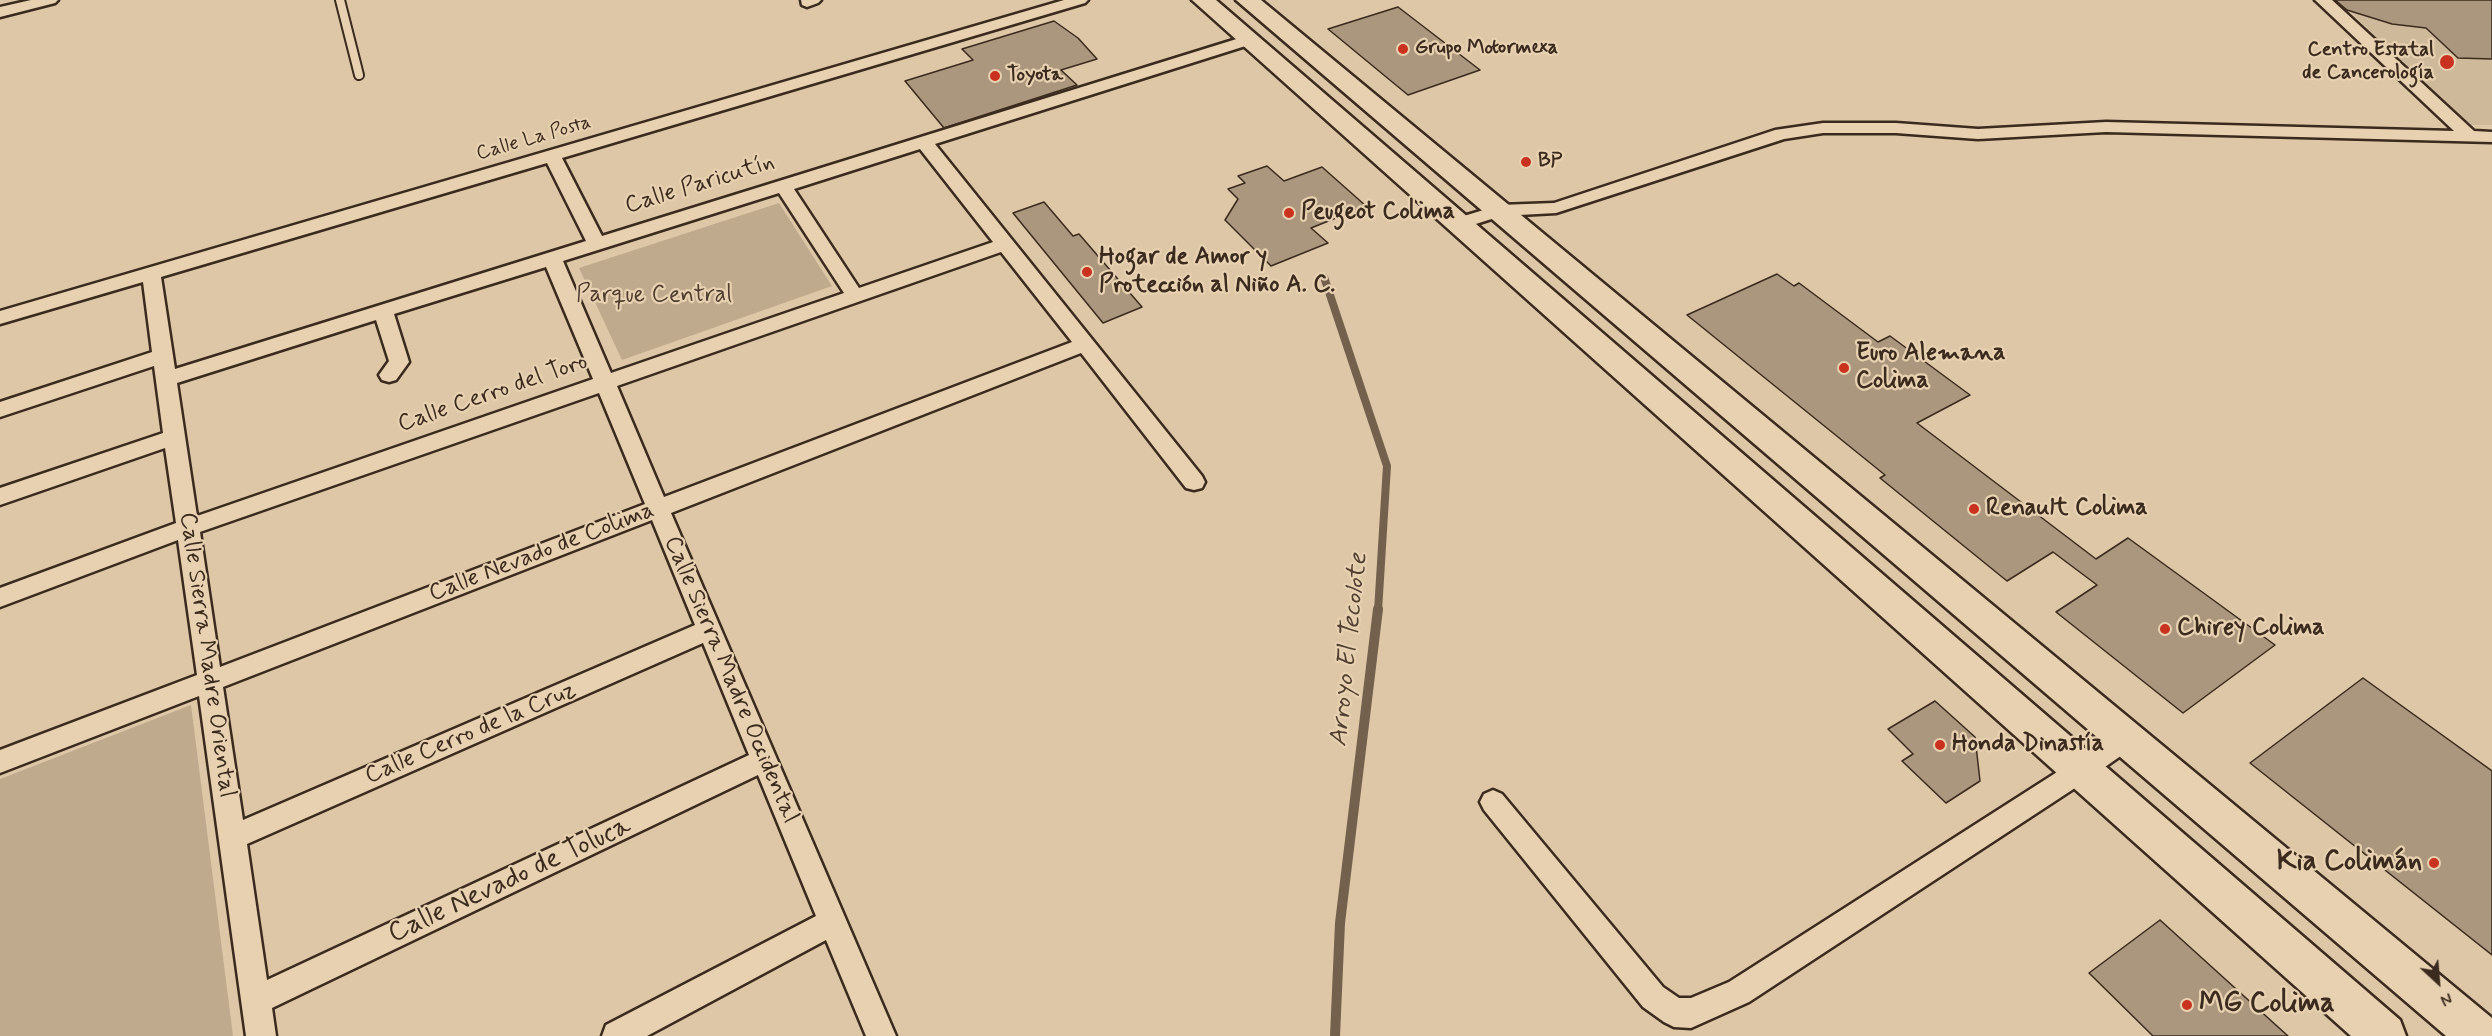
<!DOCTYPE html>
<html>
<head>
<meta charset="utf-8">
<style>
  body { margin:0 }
  #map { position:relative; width:2492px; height:1036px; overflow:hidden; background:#ddc7a7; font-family:Mynerve,sans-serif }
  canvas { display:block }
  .north { position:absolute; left:2408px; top:952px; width:60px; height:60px; -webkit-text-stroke:4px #e7d1b0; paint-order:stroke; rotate:154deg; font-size:16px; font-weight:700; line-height:24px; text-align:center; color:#3b2a1e }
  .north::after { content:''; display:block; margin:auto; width:21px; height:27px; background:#3b2a1e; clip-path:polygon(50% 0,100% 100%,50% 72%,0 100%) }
</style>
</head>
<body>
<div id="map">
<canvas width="2492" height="1036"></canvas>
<div class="north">N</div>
</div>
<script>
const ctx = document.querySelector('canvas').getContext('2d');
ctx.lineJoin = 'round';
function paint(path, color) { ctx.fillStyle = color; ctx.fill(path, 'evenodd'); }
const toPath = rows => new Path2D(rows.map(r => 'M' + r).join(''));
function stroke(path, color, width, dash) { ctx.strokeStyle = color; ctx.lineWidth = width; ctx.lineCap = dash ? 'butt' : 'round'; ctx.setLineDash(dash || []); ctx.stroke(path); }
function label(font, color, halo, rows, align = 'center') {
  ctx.font = font + ' Mynerve,sans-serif'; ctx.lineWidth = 4.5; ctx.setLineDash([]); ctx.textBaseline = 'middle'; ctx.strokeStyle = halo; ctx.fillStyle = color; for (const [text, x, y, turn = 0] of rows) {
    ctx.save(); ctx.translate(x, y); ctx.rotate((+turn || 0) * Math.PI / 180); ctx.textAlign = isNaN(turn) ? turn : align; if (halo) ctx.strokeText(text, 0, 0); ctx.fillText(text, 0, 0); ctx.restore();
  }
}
const built = toPath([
  [2338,0,2492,0,2492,125,2467,125]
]);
const green = toPath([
  [779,203,832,286,622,360,579,268],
  [191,705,233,1036,0,1036,0,779]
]);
const streamFar1 = toPath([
  [1324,277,1387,466,1378,611]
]);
const stream = toPath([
  [1335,1036,1340,923,1378,609]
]);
const building = toPath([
  [2335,0,2492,0,2492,59,2458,58,2426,28,2392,24,2347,10,2335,0],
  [1398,7,1480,70,1408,95,1328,29,1398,7],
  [1054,21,1078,38,1097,59,1061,70,1077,85,944,128,905,81,973,60,962,49,1054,21],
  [1267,166,1284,181,1322,167,1366,206,1311,228,1328,243,1271,266,1225,220,1238,199,1228,189,1245,183,1238,176,1267,166],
  [1044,202,1073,236,1079,234,1142,307,1103,323,1013,213,1044,202],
  [1777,274,1794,286,1799,283,1878,342,1890,336,1970,395,1917,423,2096,559,2128,538,2275,645,2183,713,2056,612,2097,585,2053,552,2007,581,1880,478,1885,475,1687,315,1777,274],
  [2363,678,2492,771,2492,955,2250,763,2363,678],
  [1935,701,1975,737,1980,781,1946,803,1902,761,1913,754,1888,729,1935,701],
  [2160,920,2288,1036,2153,1036,2089,973,2160,920]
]);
const service = toPath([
  [340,0,359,75]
]);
const minor = toPath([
  [31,0,58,0,55,3,0,17,0,7,31,0],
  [801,0,821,0,818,3,807,7,802,5,801,0],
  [1064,0,1088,0,1085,3,562,158,602,236,1243,37,1255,37,1257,40,1255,43,935,144,1202,476,1205,482,1202,488,1194,490,1186,488,1081,353,671,513,896,1036,866,1036,826,940,647,1036,602,1036,606,1025,816,916,758,775,272,1008,276,1036,246,1036,199,696,0,773,0,750,197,675,178,540,0,607,0,588,176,523,165,448,0,505,0,488,163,433,154,366,0,417,0,402,152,352,143,282,0,324,0,311,1064,0],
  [920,149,993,242,859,288,794,189,920,149],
  [547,163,586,241,175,369,161,277,547,163],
  [779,193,844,293,611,373,563,261,779,193],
  [1001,252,1072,342,664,497,617,386,1001,252],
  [546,267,593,379,197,516,177,383,376,320,389,361,379,375,382,380,389,382,396,380,409,362,394,314,546,267],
  [599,393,645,504,220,667,200,532,599,393],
  [652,520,695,625,243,820,223,687,652,520],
  [703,643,749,755,267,980,247,844,703,643],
  [2315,0,2332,0,2474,131,2492,132,2492,142,2106,132,1978,139,1896,133,1823,133,1784,139,1556,213,1501,216,1460,229,1454,227,1451,223,1454,219,1500,205,1554,203,1775,130,1823,123,1896,123,1978,129,2106,122,2454,131,2315,0],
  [2126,727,2135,730,2139,738,2135,746,2072,790,1749,1002,1691,1028,1674,1027,1664,1022,1643,1007,1484,810,1480,802,1484,794,1493,790,1502,794,1663,987,1679,998,1691,998,1729,982,2054,774,2117,730,2126,727]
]);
const primary = toPath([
  [1192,0,1216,0,2400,1020,2406,1036,2351,1036,1192,0],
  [1236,0,1261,0,2492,1018,2492,1036,2446,1036,1236,0]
]);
const markers = [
  [1403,49,6,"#c8321e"],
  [2447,62,8,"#c8321e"],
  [995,76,6,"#c8321e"],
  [1526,162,6,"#c8321e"],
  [1289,213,6,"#c8321e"],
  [1087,272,6,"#c8321e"],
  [1844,368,6,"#c8321e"],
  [1974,509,6,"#c8321e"],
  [2165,629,6,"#c8321e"],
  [1940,745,6,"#c8321e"],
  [2434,863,6,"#c8321e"],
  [2187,1005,6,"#c8321e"]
];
const farPoinames = [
  ["Grupo Motormexa",1415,49],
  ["Centro Estatal",2434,51,"right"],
  ["de Cancerología",2434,74,"right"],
  ["Toyota",1007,76],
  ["BP",1538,162]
];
const farStreetnames = [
  ["Calle La Posta",534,139,-16]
];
const streetNames = [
  ["Calle Paricutín",700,185,-17],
  ["Calle Cerro del Toro",493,394,-19],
  ["Calle Nevado de Colima",542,553,-21],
  ["Calle Sierra Madre Oriental",206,655,82],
  ["Calle Sierra Madre Occidental",730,680,67],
  ["Calle Cerro de la Cruz",471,734,-23]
];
const poiNames = [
  ["Peugeot Colima",1301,213],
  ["Hogar de Amor y",1099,258],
  ["Protección al Niño A. C.",1099,286],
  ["Euro Alemana",1856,354],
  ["Colima",1856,382],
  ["Renault Colima",1986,509],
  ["Chirey Colima",2177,629],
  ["Honda Dinastía",1952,745]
];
const parkNames = [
  ["Parque Central",654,296]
];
const waterNames = [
  ["Arroyo El Tecolote",1350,650,-84]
];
const nearPoinames = [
  ["Kia Colimán",2422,863],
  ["MG Colima",2199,1005,"left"]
];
const nearStreetnames = [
  ["Calle Nevado de Toluca",510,881,-25]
];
paint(built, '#ceb99a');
paint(green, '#bfaa8e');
stroke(streamFar1, '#73604d', 8);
stroke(stream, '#73604d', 10);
paint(building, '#aa977d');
stroke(building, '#3b2a1e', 1.5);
stroke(service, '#3b2a1e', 12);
stroke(minor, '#3b2a1e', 5);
stroke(primary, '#3b2a1e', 5);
stroke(service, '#e7d1b0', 8);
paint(minor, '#e7d1b0');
paint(primary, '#e7d1b0');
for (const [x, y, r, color] of markers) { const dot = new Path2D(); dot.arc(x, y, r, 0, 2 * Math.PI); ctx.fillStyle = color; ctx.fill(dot); stroke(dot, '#e7d1b0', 2); }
label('bold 20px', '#3b2a1e', '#e7d1b0', farPoinames, 'left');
label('20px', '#3b2a1e', '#e7d1b0', farStreetnames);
label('24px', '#3b2a1e', '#e7d1b0', streetNames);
label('bold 24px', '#3b2a1e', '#e7d1b0', poiNames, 'left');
label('24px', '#4f3d2f', '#e7d1b0', parkNames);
label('italic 26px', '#524032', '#e7d1b0', waterNames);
label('bold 28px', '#3b2a1e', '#e7d1b0', nearPoinames, 'right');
label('28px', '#3b2a1e', '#e7d1b0', nearStreetnames);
</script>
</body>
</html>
